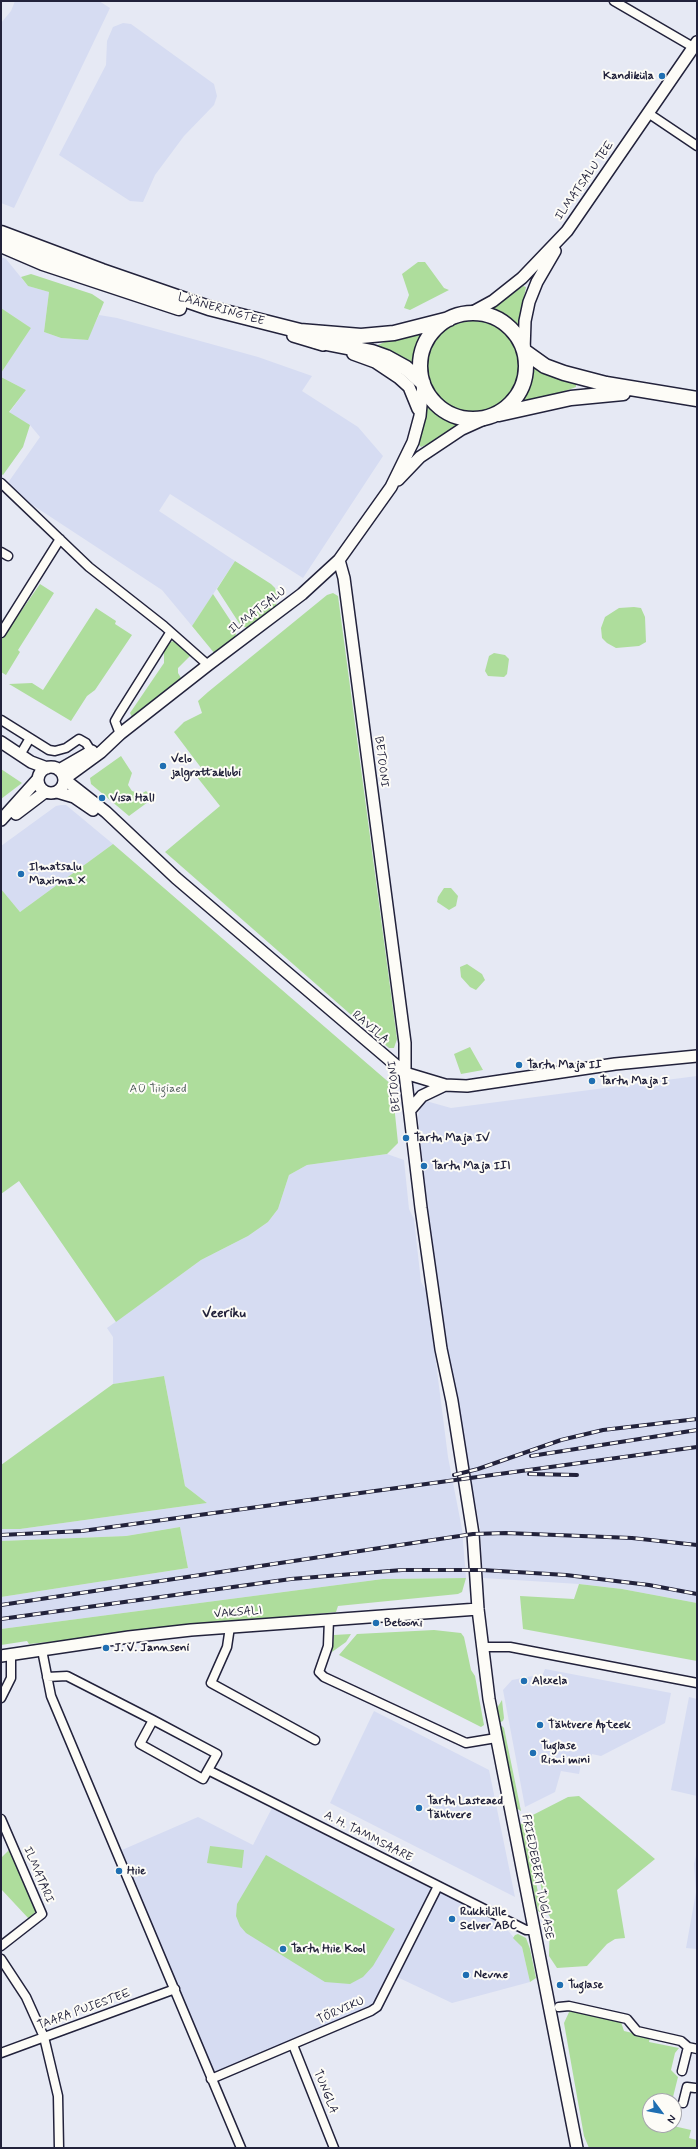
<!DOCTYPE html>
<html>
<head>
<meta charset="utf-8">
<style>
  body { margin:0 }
  #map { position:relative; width:698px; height:2149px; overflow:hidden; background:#e6e9f4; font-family:Mynerve,sans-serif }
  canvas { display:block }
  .frame { position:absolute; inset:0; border:2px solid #22223b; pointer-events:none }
  .north { position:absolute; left:642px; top:2093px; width:40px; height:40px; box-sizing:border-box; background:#fdfcf7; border:1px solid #a5a5ac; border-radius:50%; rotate:122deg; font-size:11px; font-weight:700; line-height:16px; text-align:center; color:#22223b }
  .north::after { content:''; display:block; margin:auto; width:14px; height:18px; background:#1f6fb2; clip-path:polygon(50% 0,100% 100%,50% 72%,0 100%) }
</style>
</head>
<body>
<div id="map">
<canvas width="698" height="2149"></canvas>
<div class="frame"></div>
<div class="north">N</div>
</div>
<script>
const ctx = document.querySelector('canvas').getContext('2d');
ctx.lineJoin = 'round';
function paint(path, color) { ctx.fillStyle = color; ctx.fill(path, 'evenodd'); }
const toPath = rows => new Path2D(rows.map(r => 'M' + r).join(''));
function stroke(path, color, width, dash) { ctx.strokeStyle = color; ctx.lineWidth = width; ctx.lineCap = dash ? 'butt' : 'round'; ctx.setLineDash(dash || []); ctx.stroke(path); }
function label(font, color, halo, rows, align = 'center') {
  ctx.font = font + ' Mynerve,sans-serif'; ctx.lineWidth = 4; ctx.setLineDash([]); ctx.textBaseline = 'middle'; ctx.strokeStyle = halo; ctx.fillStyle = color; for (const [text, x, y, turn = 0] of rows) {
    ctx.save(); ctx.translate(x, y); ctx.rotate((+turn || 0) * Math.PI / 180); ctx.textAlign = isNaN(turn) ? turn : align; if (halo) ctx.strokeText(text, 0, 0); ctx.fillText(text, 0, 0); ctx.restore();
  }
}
const built = toPath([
  [15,1,99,1,110,8,14,208,1,203,1,23,11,11],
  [123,23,131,24,214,84,217,96,214,105,184,136,155,175,143,202,130,201,59,155,106,65,107,41,113,27],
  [1,257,6,259,28,286,49,292,44,332,61,338,87,340,99,315,117,318,258,357,312,376,302,391,358,427,383,456,303,578,170,494,159,511,235,561,192,626,162,590,5,487,40,437,30,425,9,413,26,390,1,377,1,373,31,328,1,308],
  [61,805,66,805,113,844,20,912,1,889,1,846,56,806],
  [697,1076,697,1603,622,1589,579,1584,483,1578,480,1528,449,1372,429,1237,418,1117,421,1104,426,1101,451,1108],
  [387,1154,404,1160,409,1209,414,1219,421,1282,427,1292,448,1457,462,1529,466,1578,383,1579,1,1629,1,1597,188,1568,180,1527,126,1536,1,1541,1,1529,20,1529,207,1503,185,1486,164,1376,113,1384,113,1337,107,1328,201,1260,248,1236,268,1222,278,1209,289,1175,307,1165],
  [545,1669,671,1693,665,1723,601,1756,592,1754,591,1760,582,1759,579,1774,561,1771,555,1792,525,1807,503,1690,512,1680,543,1674],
  [689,1697,697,1699,697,1796,671,1790],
  [374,1711,489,1770,515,1897,330,1803],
  [274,1804,438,1886,377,2007,211,2079,175,1989,122,1850,198,1817,253,1845],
  [697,1851,697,1949,686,1948,696,1892,694,1864],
  [439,1890,499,1920,522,1947,530,1982,452,2003,395,1976]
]);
const green = toPath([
  [418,262,425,262,444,288,449,290,410,310,404,308,409,295,402,274],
  [31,274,92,294,104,302,88,340,61,338,44,332,49,292,28,286,21,277],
  [523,286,526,287,521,313,520,333,510,323,489,311],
  [1,308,31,328,1,373],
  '427 367a46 46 0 1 1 92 0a46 46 0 1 1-92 0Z',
  [429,330,418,351,415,368,375,346,390,340],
  [530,365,544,373,576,384,576,387,549,397,517,404,527,384],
  [1,377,26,390,9,412,30,425,23,447,3,475,1,474],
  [426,402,439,413,458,424,435,441,421,447,418,444,424,422],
  [235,561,271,584,275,588,277,595,276,605,273,609,250,628,244,627,239,623,217,589],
  [40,584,54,593,18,650,20,652,6,675,1,672,1,640],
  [333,593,338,596,397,1039,394,1048,389,1048,165,852,220,806,197,777,202,769,174,732,184,722,202,713,198,701,208,692,327,595],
  [213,594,236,629,236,634,234,639,215,654,192,626],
  [634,607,641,608,645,617,646,642,639,646,616,648,607,643,602,638,601,628,605,617,619,608],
  [96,608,116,621,115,624,132,635,95,690,87,696,71,721,9,684,32,683,43,690],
  [174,641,191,655,178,668,178,673,181,678,132,717,130,713,164,663,164,650,170,642],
  [494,653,505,655,509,659,507,674,504,677,488,676,485,671,489,656],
  [121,756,132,773,128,785,132,791,141,794,146,791,149,794,148,802,129,816,91,784,90,778],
  [1,769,22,783,1,799],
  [113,844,392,1085,398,1143,387,1154,307,1165,289,1175,278,1209,268,1222,248,1236,201,1260,116,1322,19,1181,1,1194,1,889,20,912],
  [444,888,451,888,458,896,456,906,449,910,437,902,438,897],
  [467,964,482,974,485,980,476,990,470,987,461,977,460,967],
  [470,1047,483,1070,461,1074,454,1054],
  [164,1376,185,1486,207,1503,20,1529,1,1529,1,1465,113,1384],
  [180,1527,188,1568,1,1597,1,1541,126,1536],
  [466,1578,462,1592,458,1594,338,1606,336,1612,29,1644,27,1641,1,1645,1,1629,383,1579],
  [579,1584,622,1589,697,1603,697,1661,523,1629,520,1596,574,1599],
  [434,1630,461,1633,464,1637,471,1670,475,1676,484,1725,481,1727,339,1655,357,1634],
  [351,1634,346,1642,332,1652,334,1635],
  [502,1700,504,1718,503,1721,498,1723,497,1708],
  [502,1726,504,1728,521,1811,516,1808,499,1727],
  [579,1796,655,1859,617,1890,625,1938,615,1939,607,1944,587,1966,557,1968,549,1956,550,1917,546,1911,527,1818,568,1797],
  [524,1821,542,1913,538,1911,527,1861,521,1829,521,1824],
  [210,1846,244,1850,242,1868,207,1863],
  [9,1850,37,1910,29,1919,1,1889,1,1858],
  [266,1855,395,1929,373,1966,363,1977,350,1984,325,1982,246,1933,240,1926,236,1916,237,1904],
  [518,1934,526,1938,530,1949,536,1978,530,1982,522,1947,513,1938,515,1935],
  [570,2010,621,2022,624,2031,650,2037,649,2042,679,2048,675,2053,671,2070,678,2077,672,2101,650,2101,650,2125,669,2125,691,2130,689,2138,697,2140,697,2148,589,2148,584,2136,564,2023]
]);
const street = toPath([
  [614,1,693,47],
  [648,113,697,146],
  [1,483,89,567,164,626,208,665],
  [1,552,8,556],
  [1,633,60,539],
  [1,720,49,750,55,751,66,748,79,739,86,743,91,751],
  [120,734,115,721,119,714,170,633],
  [20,755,30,738],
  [329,1619,328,1646,319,1672,324,1677,466,1743,496,1738],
  [230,1627,227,1647,211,1683,315,1740],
  [482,1647,510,1647,697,1683],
  [42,1650,51,1696,241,2148],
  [47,1677,67,1676,153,1720,217,1754,208,1770,526,1930,535,1930],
  [1,1698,11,1678,11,1654],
  [153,1720,140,1744,203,1779,208,1770],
  [1,1819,42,1914,1,1946],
  [1,1959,26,1997,44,2037,58,2096,59,2148],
  [559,2007,569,2006,627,2019,637,2031,681,2041,688,2047,697,2049],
  [293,2045,334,2148],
  [1,2053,175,1989],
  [682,2071,688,2047],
  [211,2079,371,2011,377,2007,438,1886],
  [683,2103,687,2087,695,2088]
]);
const secondary = toPath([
  [471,313,493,301,522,278,567,231,697,42],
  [293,336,323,345],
  [524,351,525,321,529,302,537,282,555,251],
  [353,354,375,362,399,378,409,387,418,409],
  [398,480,420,457,462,429,493,415],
  [339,560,344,578,405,1043,405,1073,421,1208,441,1349,452,1401,473,1534,478,1609,489,1699,577,2148],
  [1,742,31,762,47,768],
  '38 780a13 13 0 1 1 26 0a13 13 0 1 1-26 0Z',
  [59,770,92,751],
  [64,779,106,812,176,878,405,1073,445,1085,467,1086,615,1064,697,1056],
  [64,779,101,752,120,734,208,665,302,594,339,560,391,487,413,442,420,416,423,383],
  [57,792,74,797,93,810],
  [16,814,45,792],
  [1,820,38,779],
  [410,1110,422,1096,445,1085],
  [1,1656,129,1637,191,1630,478,1609]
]);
const highway = toPath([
  [1,233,102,271,209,308,300,331,361,336,394,333,449,319],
  [1,245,43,263,179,308],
  '420 366a53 53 0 1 1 106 0a53 53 0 1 1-106 0Z',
  [316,341,372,352,386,357,406,368,423,383],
  [524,351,545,366,564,373,606,384,697,399],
  [499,414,571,398,623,393]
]);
const rail = toPath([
  [531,1456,697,1430],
  [529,1474,577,1475],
  [454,1475,478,1469,561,1440,603,1430,697,1419],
  [1,1535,82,1531,697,1447],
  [1,1605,473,1534,506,1533,632,1538,697,1545],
  [1,1619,291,1579,402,1570,482,1570,566,1575,649,1585,697,1594]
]);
const markers = [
  [662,76,4,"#1f6fb2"],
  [163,766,4,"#1f6fb2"],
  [102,798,4,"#1f6fb2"],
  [21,874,4,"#1f6fb2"],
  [519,1065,4,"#1f6fb2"],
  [592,1081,4,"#1f6fb2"],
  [406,1138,4,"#1f6fb2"],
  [424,1166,4,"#1f6fb2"],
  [376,1623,4,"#1f6fb2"],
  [106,1648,4,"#1f6fb2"],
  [524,1681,4,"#1f6fb2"],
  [540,1725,4,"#1f6fb2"],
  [533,1753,4,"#1f6fb2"],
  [419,1808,4,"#1f6fb2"],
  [119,1871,4,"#1f6fb2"],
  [452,1919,4,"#1f6fb2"],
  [283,1949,4,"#1f6fb2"],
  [466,1975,4,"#1f6fb2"],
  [560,1985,4,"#1f6fb2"]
];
const poiNames = [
  ["Kandiküla",654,76,"right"],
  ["Velo",171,759],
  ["jalgrattaklubi",171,773],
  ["Visa Hall",110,798],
  ["Ilmatsalu",29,867],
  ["Maxima X",29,881],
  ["Tartu Maja II",527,1065],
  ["Tartu Maja I",600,1081],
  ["Tartu Maja IV",414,1138],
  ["Tartu Maja III",432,1166],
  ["Betooni",384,1623],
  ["J. V. Jannseni",114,1648],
  ["Alexela",532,1681],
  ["Tähtvere Apteek",548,1725],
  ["Tuglase",541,1746],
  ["Rimi mini",541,1760],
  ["Tartu Lasteaed",427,1801],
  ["Tähtvere",427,1815],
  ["Hiie",127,1871],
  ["Rukkilille",460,1912],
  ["Selver ABC",460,1926],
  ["Tartu Hiie Kool",291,1949],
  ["Nevne",474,1975],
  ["Tuglase",568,1985]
];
const streetNames = [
  ["ILMATSALU TEE",585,181,-55],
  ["LÄÄNERINGTEE",221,310,16],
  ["ILMATSALU",258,611,-37],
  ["BETOONI",381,762,83],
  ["RAVILA",370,1028,41],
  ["BETOONI",395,1086,-95],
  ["VAKSALI",238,1613,-4],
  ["A. H. TAMMSAARE",368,1837,27],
  ["ILMATARI",38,1875,67],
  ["FRIEDEBERT TUGLASE",537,1877,79],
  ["TAARA PUIESTEE",84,2010,-20],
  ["TÕRVIKU",341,2011,-24],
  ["TUNGLA",325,2092,68]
];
const parkNames = [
  ["AÜ Tiigiaed",158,1089]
];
const quarterNames = [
  ["Veeriku",224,1314]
];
paint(built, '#d6dcf2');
paint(green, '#aedd9c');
stroke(street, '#22223b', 11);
stroke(secondary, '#22223b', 14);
stroke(highway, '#22223b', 17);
stroke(street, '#fdfcf7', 8);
stroke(secondary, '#fdfcf7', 11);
stroke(highway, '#fdfcf7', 14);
stroke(rail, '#22223b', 4);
stroke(rail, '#fdfcf7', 2.5, [8]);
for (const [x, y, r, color] of markers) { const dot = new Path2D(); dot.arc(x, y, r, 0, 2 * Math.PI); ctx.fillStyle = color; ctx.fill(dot); stroke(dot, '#fdfcf7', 1.5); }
label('bold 12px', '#22223b', '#fdfcf7', poiNames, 'left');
label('12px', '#22223b', '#fdfcf7', streetNames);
label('12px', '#4c5a58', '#fdfcf7', parkNames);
label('bold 14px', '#22223b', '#fdfcf7', quarterNames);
</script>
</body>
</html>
